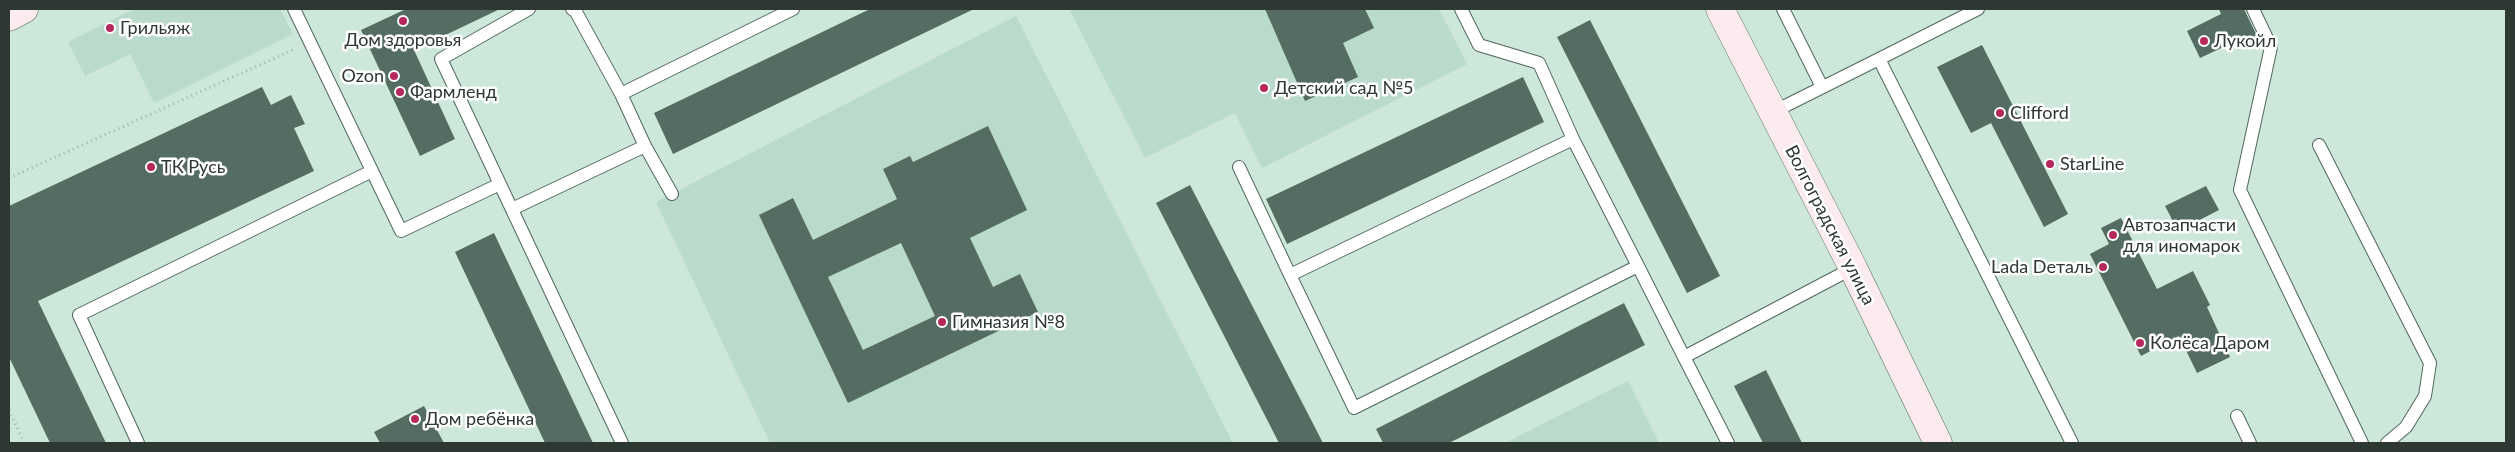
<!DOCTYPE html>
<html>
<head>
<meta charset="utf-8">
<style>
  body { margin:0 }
  #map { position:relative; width:2515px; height:452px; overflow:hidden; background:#cde7db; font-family:Lato,sans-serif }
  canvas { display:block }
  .frame { position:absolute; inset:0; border:10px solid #2e3833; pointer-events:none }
</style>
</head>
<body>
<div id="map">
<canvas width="2515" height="452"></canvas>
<div class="frame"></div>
</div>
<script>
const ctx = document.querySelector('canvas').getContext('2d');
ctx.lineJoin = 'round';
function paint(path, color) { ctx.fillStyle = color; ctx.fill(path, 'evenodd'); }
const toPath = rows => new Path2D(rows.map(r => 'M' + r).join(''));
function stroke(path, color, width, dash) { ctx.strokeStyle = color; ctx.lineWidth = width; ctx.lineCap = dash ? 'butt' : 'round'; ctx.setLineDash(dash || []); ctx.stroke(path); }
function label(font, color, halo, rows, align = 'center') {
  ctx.font = font + ' Lato,sans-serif'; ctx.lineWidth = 5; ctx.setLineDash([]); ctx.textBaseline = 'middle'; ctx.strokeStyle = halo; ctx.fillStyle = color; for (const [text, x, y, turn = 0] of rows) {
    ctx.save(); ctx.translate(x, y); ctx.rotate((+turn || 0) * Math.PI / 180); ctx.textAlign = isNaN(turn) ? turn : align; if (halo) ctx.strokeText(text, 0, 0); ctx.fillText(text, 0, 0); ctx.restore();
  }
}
const built = toPath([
  [134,9,280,9,293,34,154,103,130,54,85,76,68,42],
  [1069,9,1439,9,1467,64,1262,168,1235,113,1145,158],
  [1016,16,1233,443,770,443,656,202],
  [1628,381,1659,443,1505,443]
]);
const building = toPath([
  [406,9,500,9,414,50,455,139,420,156,361,30],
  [870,9,974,9,673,154,654,113],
  [1265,9,1365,9,1374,28,1343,43,1358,77,1305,101],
  [2219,9,2244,9,2259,40,2238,50,2234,42,2200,58,2187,31,2221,14],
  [1590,20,1720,276,1687,293,1557,37],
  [1982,45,2068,214,2044,227,1991,123,1971,133,1937,67],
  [1523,77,1544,122,1287,244,1266,199],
  [262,87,271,105,291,95,305,124,294,128,314,171,38,301,106,443,50,443,9,357,9,206],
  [988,126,1027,210,970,238,993,287,1020,274,1038,312,848,403,759,215,793,198,813,240,897,199,883,169,910,156,913,162],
  [901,243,935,316,863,350,828,277],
  [1190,185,1323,443,1279,443,1156,203],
  [2206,186,2219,210,2178,231,2165,206],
  [2121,218,2157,289,2193,271,2210,305,2207,307,2230,357,2197,373,2179,336,2141,356,2090,254,2109,244,2101,228],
  [494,233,593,443,545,443,455,252],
  [1624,303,1645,345,1449,443,1383,443,1376,429],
  [1766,370,1802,443,1763,443,1734,386],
  [424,406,444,443,380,443,374,432]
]);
const path = toPath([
  [9,178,295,49],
  [9,410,24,443]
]);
const service = toPath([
  [294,9,401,231,500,184],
  [529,9,441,59,622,443],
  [1461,9,1479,45,1539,63,1573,139],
  [1783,9,1822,87],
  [2253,9,2271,47,2240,190,2362,443],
  [1879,59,1978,9],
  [621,94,793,9],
  [1773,112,1879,59,2072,443],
  [2319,145,2430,363,2425,396,2406,427,2387,443],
  [645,146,672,194],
  [1239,167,1290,275],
  [512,209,645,146,621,94,576,12,572,9],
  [1638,266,1354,408,1290,275,1573,139,1638,266,1684,357,1728,443],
  [1684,357,1853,268],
  [2237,416,2250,443],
  [138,443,79,315,372,171]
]);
const secondary = toPath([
  [1720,9,1853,268,1938,443],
  [9,17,24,9]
]);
const markers = [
  [403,21,5,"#b6285c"],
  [110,28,5,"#b6285c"],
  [2204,41,5,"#b6285c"],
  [394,76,5,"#b6285c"],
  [1264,88,5,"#b6285c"],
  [400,92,5,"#b6285c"],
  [2000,113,5,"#b6285c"],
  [2050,164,5,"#b6285c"],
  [151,167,5,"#b6285c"],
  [2113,235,5,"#b6285c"],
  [2103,267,5,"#b6285c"],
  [942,322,5,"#b6285c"],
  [2140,343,5,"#b6285c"],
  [415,419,5,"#b6285c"]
];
const poiNames = [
  ["Грильяж",120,28],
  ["Дом здоровья",403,40,"center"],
  ["Лукойл",2214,41],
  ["Ozon",384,76,"right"],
  ["Детский сад №5",1274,88],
  ["Фармленд",410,92],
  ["Clifford",2010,113],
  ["StarLine",2060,164],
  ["ТК Русь",161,167],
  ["Автозапчасти",2123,225],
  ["для иномарок",2123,246],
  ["Lada Dеталь",2093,267,"right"],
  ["Гимназия №8",952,322],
  ["Колёса Даром",2150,343],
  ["Дом ребёнка",425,419]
];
const streetNames = [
  ["Волгоградская улица",1830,225,63]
];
paint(built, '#badacc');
paint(building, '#556c62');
stroke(service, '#51675d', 14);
stroke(secondary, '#51675d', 29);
stroke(path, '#9db2a8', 3, [1, 4]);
stroke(service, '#fff', 12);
stroke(secondary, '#fbeaee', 28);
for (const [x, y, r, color] of markers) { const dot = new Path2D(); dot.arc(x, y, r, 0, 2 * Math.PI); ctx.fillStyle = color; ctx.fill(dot); stroke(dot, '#fff', 2); }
label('18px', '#2e3833', '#fff', poiNames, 'left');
label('18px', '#2e3833', '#fff', streetNames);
</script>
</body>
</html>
